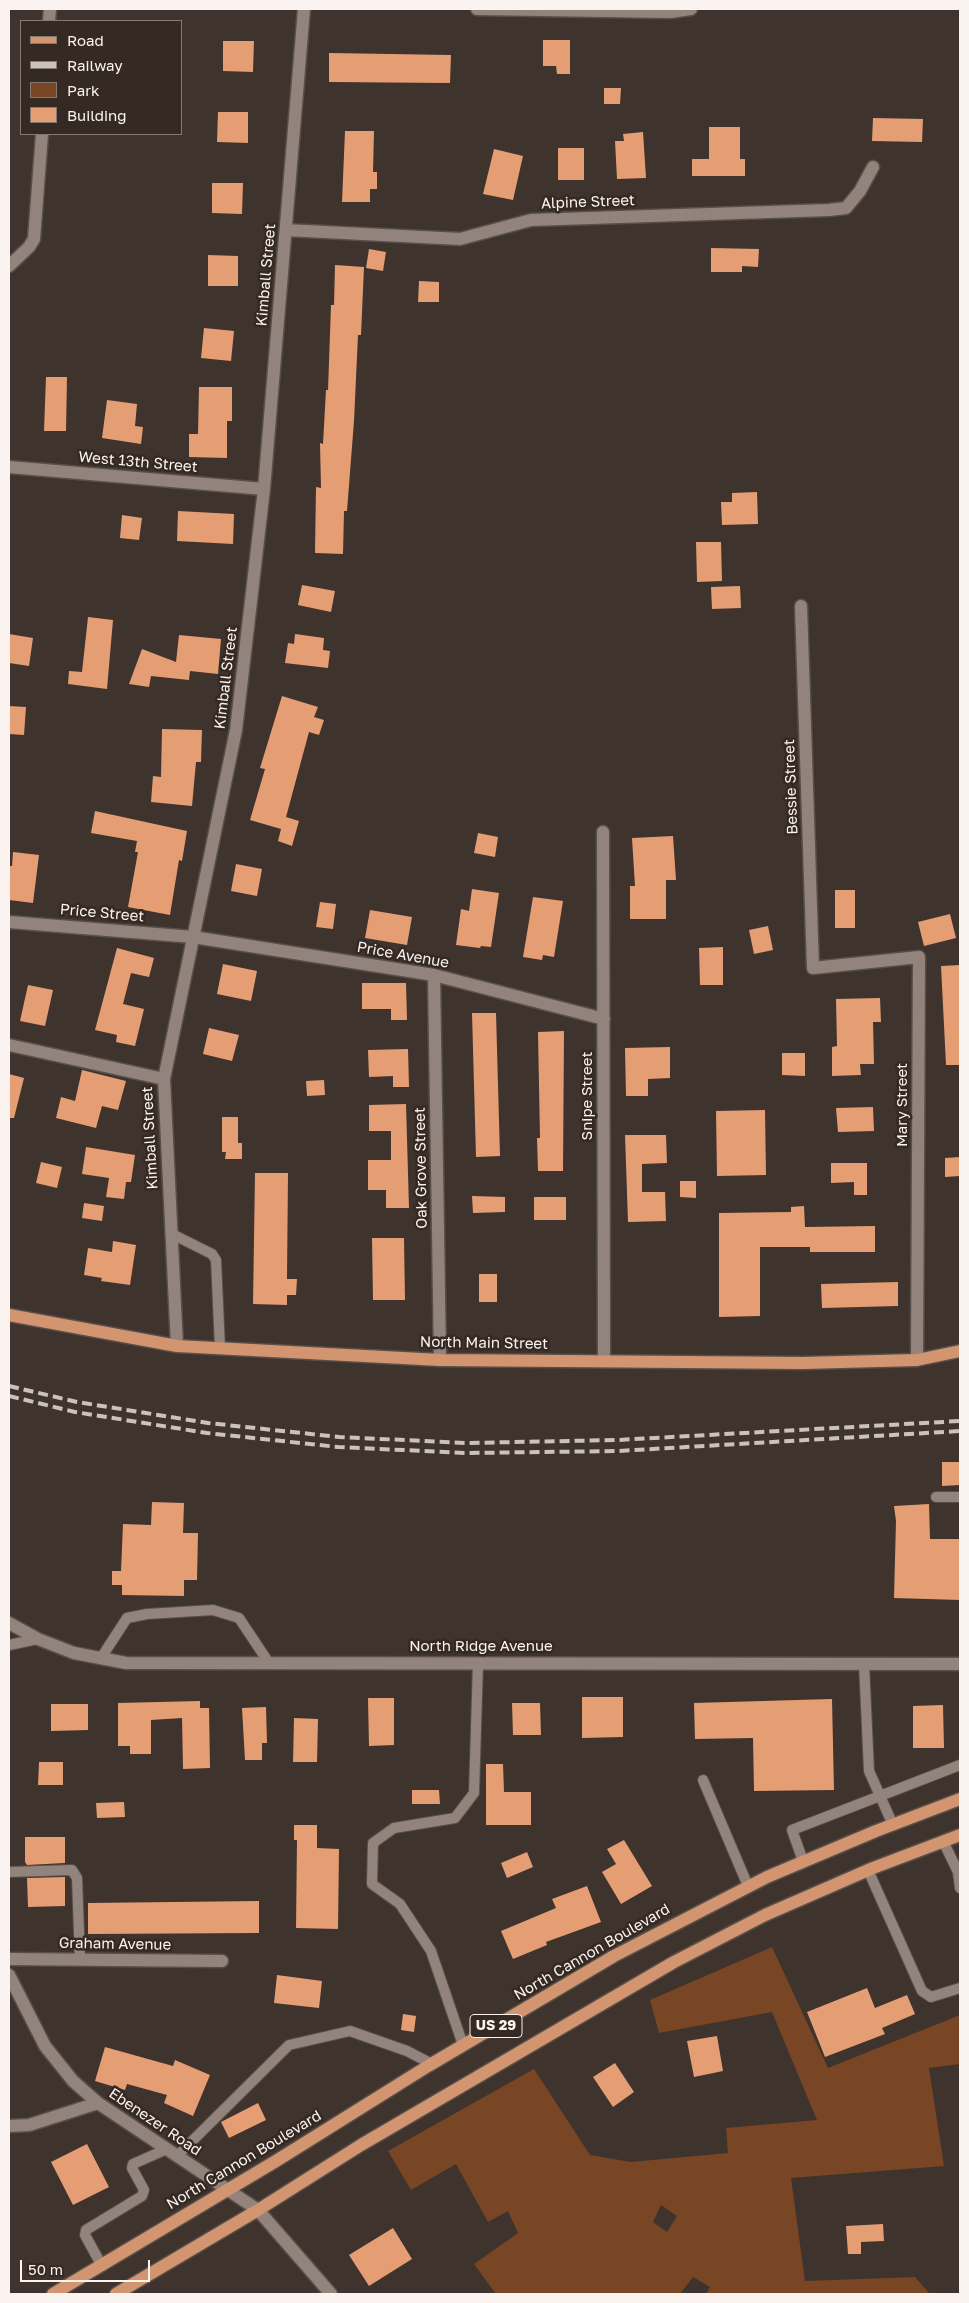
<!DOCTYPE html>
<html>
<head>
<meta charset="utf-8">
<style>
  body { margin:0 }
  #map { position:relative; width:969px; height:2303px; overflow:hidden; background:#3f332d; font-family:"Golos Text",sans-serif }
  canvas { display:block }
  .frame { position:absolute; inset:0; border:10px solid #fbf3ef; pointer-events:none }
  .legend { position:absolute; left:20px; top:20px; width:162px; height:115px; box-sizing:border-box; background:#352923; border:1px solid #847a75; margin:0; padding:6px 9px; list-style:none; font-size:15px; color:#fbf3ef }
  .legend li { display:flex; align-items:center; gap:10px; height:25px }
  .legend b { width:25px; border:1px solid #847a75 }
  .scale { position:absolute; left:20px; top:2260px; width:130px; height:22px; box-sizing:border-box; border:2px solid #fbf3ef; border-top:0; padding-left:6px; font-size:15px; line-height:18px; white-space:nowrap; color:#fbf3ef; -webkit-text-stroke:4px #352923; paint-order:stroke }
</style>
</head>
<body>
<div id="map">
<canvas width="969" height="2303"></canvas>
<div class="frame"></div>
<ul class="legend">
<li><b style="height:6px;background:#d29570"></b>Road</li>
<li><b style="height:6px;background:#cbc2be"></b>Railway</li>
<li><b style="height:14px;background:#784525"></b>Park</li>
<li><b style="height:14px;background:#e59e74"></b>Building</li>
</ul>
<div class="scale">50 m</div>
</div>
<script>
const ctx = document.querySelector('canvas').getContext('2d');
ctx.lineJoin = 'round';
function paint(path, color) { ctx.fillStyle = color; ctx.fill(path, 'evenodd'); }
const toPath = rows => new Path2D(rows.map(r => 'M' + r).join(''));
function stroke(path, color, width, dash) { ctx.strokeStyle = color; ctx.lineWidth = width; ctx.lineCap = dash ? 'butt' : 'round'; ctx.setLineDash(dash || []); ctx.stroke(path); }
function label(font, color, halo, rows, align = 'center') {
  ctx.font = font + ' "Golos Text",sans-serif'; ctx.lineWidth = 5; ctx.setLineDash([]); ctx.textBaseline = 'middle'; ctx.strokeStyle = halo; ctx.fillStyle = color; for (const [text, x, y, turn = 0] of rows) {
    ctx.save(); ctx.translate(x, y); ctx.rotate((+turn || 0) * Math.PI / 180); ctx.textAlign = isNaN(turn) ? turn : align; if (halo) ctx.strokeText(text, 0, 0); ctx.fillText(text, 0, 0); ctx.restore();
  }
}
const green = toPath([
  [772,1947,828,2068,960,2015,960,2064,929,2068,944,2166,791,2178,805,2281,915,2277,930,2294,706,2294,710,2287,693,2277,680,2294,496,2294,474,2264,518,2233,508,2211,488,2222,456,2164,411,2190,388,2151,534,2069,590,2155,631,2162,728,2153,726,2128,817,2120,772,2012,659,2033,650,2000],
  [661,2205,677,2216,667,2232,653,2222]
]);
const building = toPath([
  [543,40,570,40,570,74,557,74,556,66,543,66],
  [223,41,254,41,253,72,223,71],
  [329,53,451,55,450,83,329,82],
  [604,88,621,88,620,104,604,104],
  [218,112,248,112,248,143,217,142],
  [873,118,923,119,922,142,872,141],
  [709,127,740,127,740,159,745,159,745,176,692,176,692,159,709,159],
  [345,131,374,131,373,172,377,172,377,189,370,189,370,202,342,202],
  [643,132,646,178,617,179,615,141,624,141,623,134],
  [558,148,584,148,584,180,558,180],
  [494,149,523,156,513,200,483,194],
  [212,183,243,183,242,214,212,213],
  [711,248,759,249,758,267,742,266,742,272,711,272],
  [369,249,386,252,383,271,366,268],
  [208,255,238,256,238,286,208,286],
  [335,265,364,267,361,335,358,335,354,421,347,511,344,511,343,554,315,553,316,487,321,488,320,443,323,444,326,390,328,390,331,305,334,305],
  [419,281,439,282,439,302,418,302],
  [204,328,234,331,231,361,201,358],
  [46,377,67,377,66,431,44,431],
  [199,387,232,387,232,421,227,421,227,458,189,457,189,434,198,434],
  [107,400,137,404,135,426,143,427,141,444,102,438],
  [757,492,758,524,722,525,721,502,732,502,732,493],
  [178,511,234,514,233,544,177,541],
  [122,515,142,518,139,540,120,538],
  [696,542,721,542,722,581,697,582],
  [302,585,335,591,331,612,298,605],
  [740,586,741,608,712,609,711,587],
  [88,617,113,620,107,689,68,684,69,671,82,672],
  [9,634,33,638,29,666,9,663],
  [295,634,324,638,323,650,330,651,328,668,285,663,288,643,294,644],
  [179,635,221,639,218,674,190,671,189,680,151,676,149,687,129,684,142,649,176,662],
  [282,696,318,707,314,717,324,720,319,735,309,732,286,817,299,821,292,846,278,841,281,829,250,820,265,769,260,768],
  [9,706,26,707,24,735,9,734],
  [162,729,202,730,201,762,196,762,192,806,151,802,153,776,161,777],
  [95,811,187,831,182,861,179,860,170,915,128,907,138,852,135,852,137,841,91,833],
  [478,833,498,837,495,857,474,853],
  [673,836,676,880,666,880,666,919,630,919,630,886,635,886,632,838],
  [13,852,39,855,33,903,9,900,9,866,12,866],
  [236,864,262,869,257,896,231,891],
  [472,889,499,893,491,947,481,946,480,948,456,945,461,909,469,911],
  [835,890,855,890,855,928,835,928],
  [533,897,563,901,554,957,543,955,542,960,523,957],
  [320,902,336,904,333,929,316,927],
  [370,910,412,917,407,945,365,938],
  [950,914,956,938,924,946,918,922],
  [768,926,773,950,754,954,749,930],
  [723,947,723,985,700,985,699,948],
  [117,948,154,958,149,977,131,973,123,1004,144,1009,135,1046,116,1042,117,1035,95,1030],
  [223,964,257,971,251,1001,217,994],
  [960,965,960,1065,946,1065,941,966],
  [362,983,406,983,407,1020,391,1020,391,1009,362,1009],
  [28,985,53,990,45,1026,20,1021],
  [880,998,881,1022,873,1022,874,1064,860,1064,861,1075,832,1076,832,1047,837,1046,836,999],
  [472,1013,496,1013,500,1156,476,1157],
  [209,1028,239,1035,232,1061,203,1054],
  [564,1031,563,1171,538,1171,537,1138,540,1138,538,1032],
  [670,1047,670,1078,648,1079,648,1096,626,1096,625,1048],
  [408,1049,409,1087,393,1087,393,1076,369,1077,368,1050],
  [782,1053,805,1053,805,1076,782,1075],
  [82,1070,126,1081,118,1110,102,1106,96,1128,56,1118,61,1097,75,1101],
  [9,1074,24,1078,14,1118,9,1118],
  [324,1080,325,1095,307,1096,306,1081],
  [406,1104,409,1208,386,1208,386,1190,368,1190,368,1160,391,1160,391,1131,369,1131,369,1105],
  [873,1107,874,1131,838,1132,836,1108],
  [765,1110,766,1175,717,1176,716,1111],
  [222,1117,238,1117,238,1143,242,1143,242,1159,225,1159,226,1152,222,1152],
  [625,1135,666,1135,667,1163,642,1164,642,1192,665,1192,666,1221,628,1222],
  [86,1147,135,1155,131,1182,126,1182,124,1199,106,1197,109,1178,82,1174],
  [960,1157,960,1176,945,1177,945,1158],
  [41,1162,62,1167,57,1188,36,1183],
  [831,1163,867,1163,867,1195,854,1195,854,1182,831,1183],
  [255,1173,288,1173,287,1279,297,1279,296,1295,287,1295,287,1305,253,1304],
  [680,1181,696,1181,696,1198,680,1197],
  [472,1196,505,1197,505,1212,473,1213],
  [534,1197,566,1197,566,1220,534,1220],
  [84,1203,104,1206,102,1221,82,1218],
  [804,1206,805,1227,875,1226,875,1252,810,1252,810,1247,760,1247,760,1316,719,1317,719,1213,791,1212,791,1207],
  [372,1238,404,1238,405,1300,373,1300],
  [113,1241,136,1245,130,1285,101,1281,102,1278,84,1275,88,1248,112,1252],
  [479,1274,497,1274,497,1302,479,1302],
  [898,1282,898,1306,822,1308,821,1284],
  [942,1462,960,1462,960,1485,942,1486],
  [152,1502,184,1503,183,1533,198,1533,197,1580,184,1580,184,1596,122,1595,122,1585,112,1585,112,1571,121,1571,123,1524,151,1525],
  [929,1504,930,1539,960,1539,960,1600,894,1598,896,1521,894,1506],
  [582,1697,623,1697,623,1737,582,1738],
  [368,1698,394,1698,394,1745,369,1746],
  [832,1699,834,1790,754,1791,753,1738,695,1739,694,1703],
  [200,1701,200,1708,209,1708,210,1768,183,1769,182,1718,151,1720,151,1754,130,1754,130,1746,118,1746,118,1703],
  [512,1703,540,1703,541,1735,513,1735],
  [51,1704,88,1704,88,1730,51,1731],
  [943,1705,944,1748,913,1748,913,1706],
  [266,1707,267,1743,262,1743,262,1760,245,1760,242,1708],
  [294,1718,318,1719,317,1762,293,1762],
  [39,1762,63,1762,63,1785,38,1785],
  [486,1764,503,1764,504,1792,531,1792,531,1825,486,1825],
  [412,1790,439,1790,440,1804,412,1804],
  [124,1802,125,1817,97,1818,96,1803],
  [294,1825,317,1825,317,1848,339,1849,338,1929,296,1928,297,1840,294,1840],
  [25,1837,65,1837,65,1863,27,1865,25,1862],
  [624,1840,652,1886,621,1904,602,1872,616,1864,607,1849],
  [527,1852,533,1867,507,1878,501,1863],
  [65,1877,65,1906,28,1907,27,1878],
  [587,1886,601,1922,546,1942,547,1945,513,1959,501,1931,556,1908,552,1899],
  [259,1901,259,1933,88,1934,88,1903],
  [277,1975,322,1981,319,2008,274,2003],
  [867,1988,875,2008,907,1995,915,2014,882,2028,885,2034,825,2057,807,2012],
  [403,2014,416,2016,414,2032,401,2030],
  [717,2036,723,2071,694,2077,687,2041],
  [105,2047,173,2066,175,2060,210,2075,193,2116,164,2103,167,2095,127,2084,125,2090,95,2081],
  [615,2063,634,2092,613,2107,593,2077],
  [258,2103,266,2120,229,2138,221,2122],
  [87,2144,109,2187,73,2205,51,2162],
  [883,2224,884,2241,861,2242,861,2254,848,2254,846,2226],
  [393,2228,412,2259,369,2286,349,2255]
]);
const lane = toPath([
  [172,1234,212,1254,216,1260,220,1348],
  [936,1497,960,1497],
  [9,1645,38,1639],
  [101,1658,127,1618,147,1614,213,1610,239,1618,269,1663],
  [864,1663,869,1771,893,1825],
  [703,1780,748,1886],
  [943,1841,958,1872,960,1888],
  [803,1861,792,1830,960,1765],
  [868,1870,922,1991,931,1997,960,1988],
  [9,1872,72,1870,77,1878,80,1960],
  [463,2045,431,1951,400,1904,372,1884,373,1843,394,1828,455,1818,474,1793,478,1663],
  [177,2156,289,2045,350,2031,407,2051,432,2064],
  [102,2266,85,2235,86,2230,142,2196,144,2190,132,2168,133,2164,167,2149]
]);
const street = toPath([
  [477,9,670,12,691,9],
  [49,21,50,9],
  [286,230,460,239,531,220,829,210,846,208,860,191,873,167],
  [9,266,29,247,34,239,42,134],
  [9,467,264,489],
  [801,606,813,968,919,957,917,1360],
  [603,832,604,1360],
  [9,922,193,937,434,975,604,1019],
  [434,975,440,1360],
  [9,1045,164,1079],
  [177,1346,164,1079,236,730,264,489,304,9],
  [9,1959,222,1961],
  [9,2126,29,2125,98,2103]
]);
const secondary = toPath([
  [9,1623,38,1639,74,1653,126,1663,960,1664],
  [9,1975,45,2046,73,2081,98,2103,258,2210,331,2294]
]);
const primary = toPath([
  [9,1315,177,1346,440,1360,803,1363,917,1360,960,1351],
  [53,2294,276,2161,428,2066,614,1956,767,1877,876,1831,960,1799],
  [116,2294,258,2210,361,2145,674,1962,765,1915,873,1868,960,1835]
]);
const rail = toPath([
  [9,1386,77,1402,208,1423,339,1437,467,1443,618,1440,960,1421],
  [9,1396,75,1412,207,1433,338,1447,467,1453,618,1451,960,1431]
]);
const shields = [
  [496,2026,52]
];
const shieldNames = [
  ["US 29",496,2026]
];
const streetNames = [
  ["Alpine Street",588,202,-2],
  ["Kimball Street",266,275,-85],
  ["West 13th Street",138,462,5],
  ["Kimball Street",226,678,-83],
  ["Bessie Street",791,787,-92],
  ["Price Street",102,913,5],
  ["Price Avenue",403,955,10],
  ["Snipe Street",587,1096,-90],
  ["Mary Street",902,1105,-90],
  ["Kimball Street",150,1138,-93],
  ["Oak Grove Street",421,1168,-91],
  ["North Main Street",484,1343,1],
  ["North Ridge Avenue",481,1646],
  ["Graham Avenue",115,1944,1],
  ["North Cannon Boulevard",592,1952,-30],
  ["Ebenezer Road",155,2122,34],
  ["North Cannon Boulevard",244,2160,-31]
];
paint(green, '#784525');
paint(building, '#e59e74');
stroke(lane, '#594f49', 12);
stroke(street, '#594f49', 15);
stroke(secondary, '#594f49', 15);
stroke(primary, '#594f49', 15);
stroke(lane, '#92847c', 10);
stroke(street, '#92847c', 12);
stroke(secondary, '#92847c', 12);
stroke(primary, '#d29570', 12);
stroke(rail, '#cbc2be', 4, [10, 5]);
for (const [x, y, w] of shields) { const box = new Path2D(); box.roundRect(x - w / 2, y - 11.5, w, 23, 4); ctx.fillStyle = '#352923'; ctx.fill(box); stroke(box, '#fbf3ef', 1); }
label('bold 14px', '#fbf3ef', null, shieldNames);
label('15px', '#fbf3ef', '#352923', streetNames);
</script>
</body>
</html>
